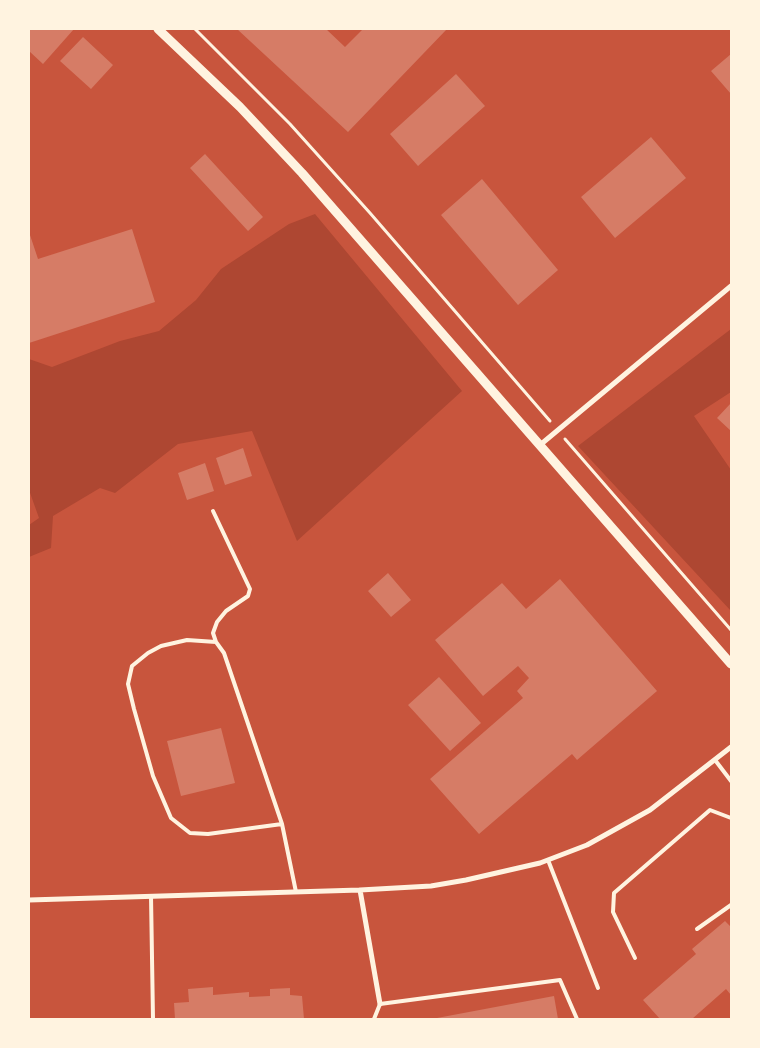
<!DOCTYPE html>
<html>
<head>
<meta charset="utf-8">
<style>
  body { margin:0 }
  #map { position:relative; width:760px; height:1048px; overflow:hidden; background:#c8553d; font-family:"Golos Text",sans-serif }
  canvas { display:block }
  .frame { position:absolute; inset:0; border:30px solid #fff3e0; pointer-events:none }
</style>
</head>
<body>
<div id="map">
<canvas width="760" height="1048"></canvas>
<div class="frame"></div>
</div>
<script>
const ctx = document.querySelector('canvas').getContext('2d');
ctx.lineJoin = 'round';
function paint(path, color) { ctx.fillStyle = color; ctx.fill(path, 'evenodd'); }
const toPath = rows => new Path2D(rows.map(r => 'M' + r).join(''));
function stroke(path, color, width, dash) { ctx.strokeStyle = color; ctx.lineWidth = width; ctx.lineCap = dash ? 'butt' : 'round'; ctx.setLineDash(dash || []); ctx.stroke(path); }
const green = toPath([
  [315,214,462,391,297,541,252,431,178,444,115,493,100,488,53,516,51,548,29,557,29,525,39,518,29,490,29,359,52,367,120,341,159,331,196,300,221,269,289,224],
  [731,329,731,392,694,416,731,470,731,611,578,446]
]);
const building = toPath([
  [29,29,74,29,43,64,29,51],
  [237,29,326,29,345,47,363,29,447,29,348,132],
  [83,37,113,65,91,89,60,61],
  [731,54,731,94,711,71],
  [456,74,485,106,418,166,390,134],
  [651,137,686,178,615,238,581,197],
  [205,154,263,217,248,231,190,168],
  [482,179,558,270,518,305,441,215],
  [132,229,155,302,29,343,29,232,38,259],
  [731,403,731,431,717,418],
  [243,448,252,476,225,485,216,458],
  [205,463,214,491,187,500,178,473],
  [388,573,411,600,391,617,368,591],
  [560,579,657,691,577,760,572,754,479,834,430,779,523,698,517,691,529,678,518,666,483,696,435,640,502,583,526,609],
  [439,677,481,723,450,751,408,705],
  [221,728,235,783,181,796,167,741],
  [725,921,731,927,731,995,726,989,692,1019,660,1019,643,1000,696,954,692,949],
  [213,987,213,995,249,992,249,997,270,996,270,989,290,988,290,995,302,996,304,1019,175,1019,174,1003,189,1002,188,989],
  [554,996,558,1019,438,1019,437,1018]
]);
const path = toPath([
  [195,29,290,124,370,213,550,421],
  [565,439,731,630]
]);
const service = toPath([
  [213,511,250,589,248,596,226,611,217,622,213,633,216,642],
  [715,760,731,781],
  [282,824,208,834,190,833,171,818,153,776,134,709,128,684,132,666,148,653,161,646,187,640,216,642,224,653,282,824,296,892],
  [548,860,598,988],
  [151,896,153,1019],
  [697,929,731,905],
  [635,958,613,912,614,893,710,810,731,818],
  [374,1019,380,1004,560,980,577,1019]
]);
const minor = toPath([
  [540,445,731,286],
  [360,890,380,1004],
  [29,900,360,890,431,886,466,880,540,863,587,845,650,810,731,747]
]);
const tertiary = toPath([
  [158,29,240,107,302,173,731,664]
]);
paint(green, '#ae4732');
paint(building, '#d67c66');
stroke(path, '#fff3e0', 3);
stroke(service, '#fff3e0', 4);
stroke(minor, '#fff3e0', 5);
stroke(tertiary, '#fff3e0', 9);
</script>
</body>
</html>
